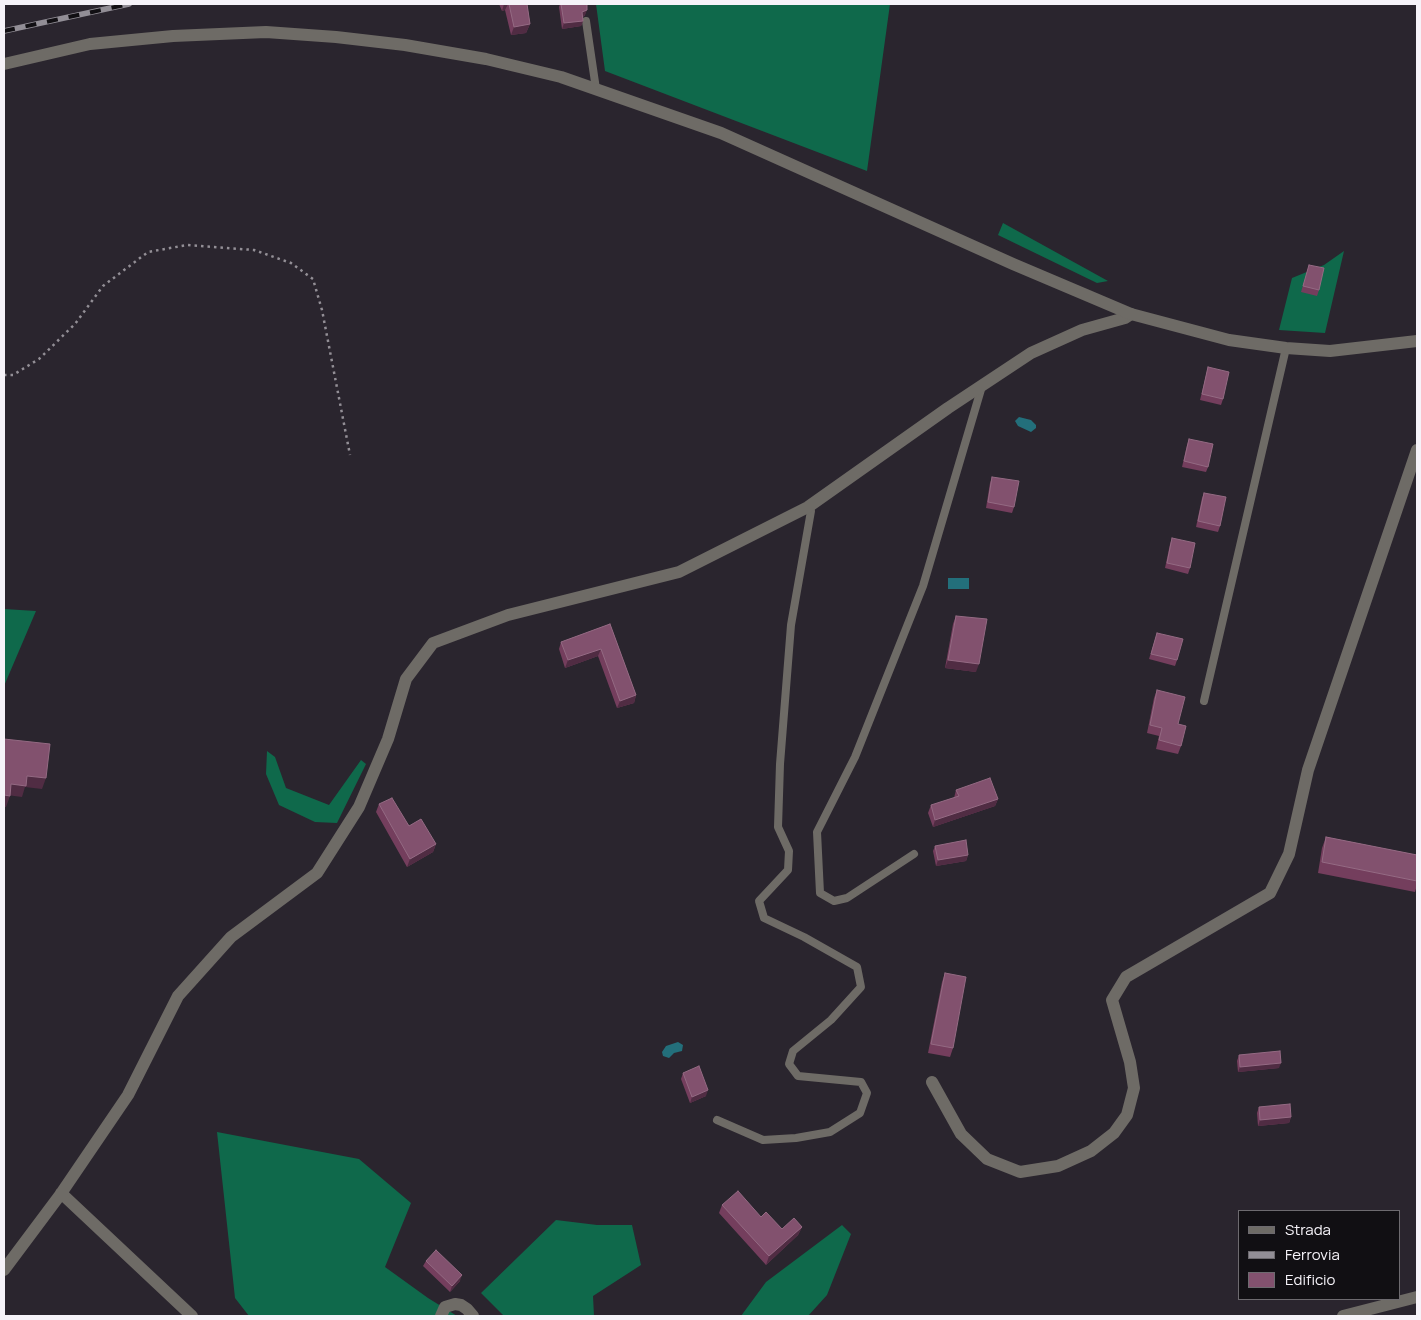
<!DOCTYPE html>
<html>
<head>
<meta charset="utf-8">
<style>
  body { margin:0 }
  #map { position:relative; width:1421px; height:1320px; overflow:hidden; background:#2a252e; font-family:Manrope,sans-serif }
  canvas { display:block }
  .frame { position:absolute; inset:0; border:5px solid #f6f3f9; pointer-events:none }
  .legend { position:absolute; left:1238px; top:1210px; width:162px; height:90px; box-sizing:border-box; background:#110f13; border:1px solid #6d6a6f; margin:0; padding:6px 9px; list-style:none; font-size:15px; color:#f6f3f9 }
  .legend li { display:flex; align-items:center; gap:10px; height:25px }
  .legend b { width:25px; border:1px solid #6d6a6f }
</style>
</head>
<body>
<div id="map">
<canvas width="1421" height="1320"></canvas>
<div class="frame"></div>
<ul class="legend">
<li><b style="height:6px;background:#6e6b66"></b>Strada</li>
<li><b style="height:6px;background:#928e96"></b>Ferrovia</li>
<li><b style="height:14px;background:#82516e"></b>Edificio</li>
</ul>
</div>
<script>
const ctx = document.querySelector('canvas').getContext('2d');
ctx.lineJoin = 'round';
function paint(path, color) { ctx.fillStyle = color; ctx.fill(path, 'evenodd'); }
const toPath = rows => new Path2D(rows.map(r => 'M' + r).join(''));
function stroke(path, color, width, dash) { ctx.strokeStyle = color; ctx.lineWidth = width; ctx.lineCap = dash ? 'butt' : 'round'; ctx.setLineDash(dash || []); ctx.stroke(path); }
const forest = toPath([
  [596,4,890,4,867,171,605,71],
  [1003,223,1108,281,1097,283,998,235],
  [1344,251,1325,333,1279,330,1292,278,1324,265],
  [4,609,36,611,4,686],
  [267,751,275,757,286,788,329,805,361,760,366,764,337,823,315,822,279,805,266,774],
  [217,1132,359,1159,411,1203,385,1267,428,1298,457,1316,249,1316,235,1298],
  [556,1220,597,1225,632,1225,641,1265,593,1296,594,1316,504,1316,481,1293],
  [842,1225,851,1234,827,1295,808,1316,741,1316,766,1282]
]);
const water = toPath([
  [1019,417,1031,420,1036,425,1036,428,1031,432,1018,426,1015,421],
  [948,578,969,578,969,589,948,589],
  [678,1042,683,1045,682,1051,674,1053,669,1058,663,1056,662,1052,666,1046]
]);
const path = toPath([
  [4,375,13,375,39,359,75,324,103,286,148,252,187,245,254,250,291,263,313,279,322,310,350,455]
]);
const service = toPath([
  [586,21,596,89],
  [1204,701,1286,348],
  [914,854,847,898,834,901,820,893,817,832,855,757,923,586,982,386],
  [717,1120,763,1140,796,1138,830,1132,860,1113,867,1093,861,1082,798,1076,789,1064,793,1051,831,1020,861,987,857,967,804,937,764,918,759,901,788,870,789,851,778,827,780,764,791,625,811,511,808,507]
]);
const minor = toPath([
  [932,1082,961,1134,987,1159,1020,1172,1058,1166,1091,1151,1114,1133,1127,1115,1134,1088,1130,1062,1112,1000,1126,977,1270,893,1289,854,1308,770,1417,450],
  [61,1193,192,1316],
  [4,1270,60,1195,128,1095,178,996,231,937,317,873,359,807,388,739,406,679,433,643,508,615,679,572,808,507,948,408,1031,353,1082,330,1125,318,1131,314],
  [441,1316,445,1307,455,1304,461,1305,467,1309,473,1316],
  [1343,1316,1417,1297]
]);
const tertiary = toPath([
  [4,64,90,44,173,36,266,32,336,37,405,45,486,59,561,77,721,133,1013,264,1131,314,1229,340,1286,348,1330,351,1417,341]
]);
const rail = toPath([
  [4,31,129,4]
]);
const wall = toPath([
  [499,4,527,4,530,24,526,33,511,35,505,10,502,11],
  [560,4,587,4,585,15,583,17,583,21,581,26,562,29,559,7],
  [1309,265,1319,290,1317,296,1301,292],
  [1208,367,1223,399,1221,405,1200,400],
  [1189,439,1208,467,1206,472,1182,467,1187,445],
  [992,477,1014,507,1012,513,986,508,990,483],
  [1204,493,1220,526,1218,532,1196,527,1202,498],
  [1172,538,1190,568,1188,574,1165,568,1170,544],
  [956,616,976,672,945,668,953,624],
  [610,624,636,695,634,703,617,708,598,656,565,668,559,649,561,642],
  [1157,633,1177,660,1175,666,1149,659],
  [1157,690,1178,724,1181,746,1178,754,1156,749,1159,736,1147,733,1154,698],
  [956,790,998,799,995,806,933,827,928,813,931,805,954,798],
  [379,804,436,844,433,852,407,867,376,812],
  [1326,837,1417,855,1417,885,1415,892,1318,873,1322,848],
  [935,846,968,855,966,861,936,866,933,851],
  [945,973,953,1048,950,1057,928,1053,942,982],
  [1239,1055,1279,1068,1238,1072,1237,1061],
  [683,1073,706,1096,690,1103,681,1079],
  [1259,1107,1291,1117,1289,1123,1258,1126,1257,1113],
  [722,1205,761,1217,782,1229,802,1227,798,1235,766,1265,719,1213],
  [426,1261,460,1281,450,1292,423,1266]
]);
const shadedWall = toPath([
  [504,4,508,4,505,10,502,11],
  [587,10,585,15,580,18,582,12],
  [583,21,581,26,562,29,564,23],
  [530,24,526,33,511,35,514,27],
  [601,649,598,656,565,668,568,660],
  [948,660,979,664,976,672,945,668],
  [636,695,634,703,617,708,620,701],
  [27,776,46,778,42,789,25,787,22,797,7,795,11,784],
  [4,795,10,796,6,807,4,807],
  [998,799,995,806,933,827,935,820],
  [436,844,433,852,407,867,410,859],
  [968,855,966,861,936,866,938,860],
  [1281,1063,1279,1068,1238,1072,1240,1067],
  [708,1090,706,1096,690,1103,692,1097],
  [1291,1117,1289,1123,1258,1126,1260,1120],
  [802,1227,798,1235,766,1265,769,1256],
  [462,1275,460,1281,450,1292,452,1286]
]);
const building = toPath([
  [509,4,527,4,530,24,514,27,509,4],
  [561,4,587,4,587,10,582,12,583,21,564,23,561,4],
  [1309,265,1324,268,1319,290,1303,286,1309,265],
  [1208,367,1229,372,1223,399,1202,394,1208,367],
  [1189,439,1213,444,1208,467,1184,461,1189,439],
  [992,477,1019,481,1014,507,988,502,992,477],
  [1204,493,1226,497,1220,526,1198,521,1204,493],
  [1172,538,1195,543,1190,568,1167,563,1172,538],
  [956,616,987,619,979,664,948,660,956,616],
  [610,624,636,695,620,701,601,649,568,660,561,642,610,624],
  [1157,633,1183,639,1177,660,1151,654,1157,633],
  [1157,690,1185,697,1178,724,1186,726,1181,746,1159,740,1162,728,1150,725,1157,690],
  [4,739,50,744,46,778,27,776,26,786,11,784,10,796,4,795,4,739],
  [990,778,998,799,935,820,931,805,959,796,956,790,990,778],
  [392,798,409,826,421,819,436,844,410,859,379,804,392,798],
  [1326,837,1417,855,1417,881,1322,862,1326,837],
  [966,840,968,855,938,860,935,846,966,840],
  [945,973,966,977,953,1048,931,1044,945,973],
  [1280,1051,1281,1063,1240,1067,1239,1055,1280,1051],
  [699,1066,708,1090,692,1097,683,1073,699,1066],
  [1290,1104,1291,1117,1260,1120,1259,1107,1290,1104],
  [738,1191,761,1217,766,1212,782,1229,794,1218,802,1227,769,1256,722,1205,738,1191],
  [436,1250,462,1275,452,1286,426,1261,436,1250]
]);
paint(forest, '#0f694b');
paint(water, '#236f7b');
stroke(path, '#938f96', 2.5, [2.5, 4]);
stroke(service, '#6e6b66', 8);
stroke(minor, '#6e6b66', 12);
stroke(tertiary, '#6e6b66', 12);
stroke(rail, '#928e96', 5.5);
stroke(rail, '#110f13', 4, [11]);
paint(wall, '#743e5d');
paint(shadedWall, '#502c43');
paint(building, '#82516e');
stroke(building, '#946a83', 1);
</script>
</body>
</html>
